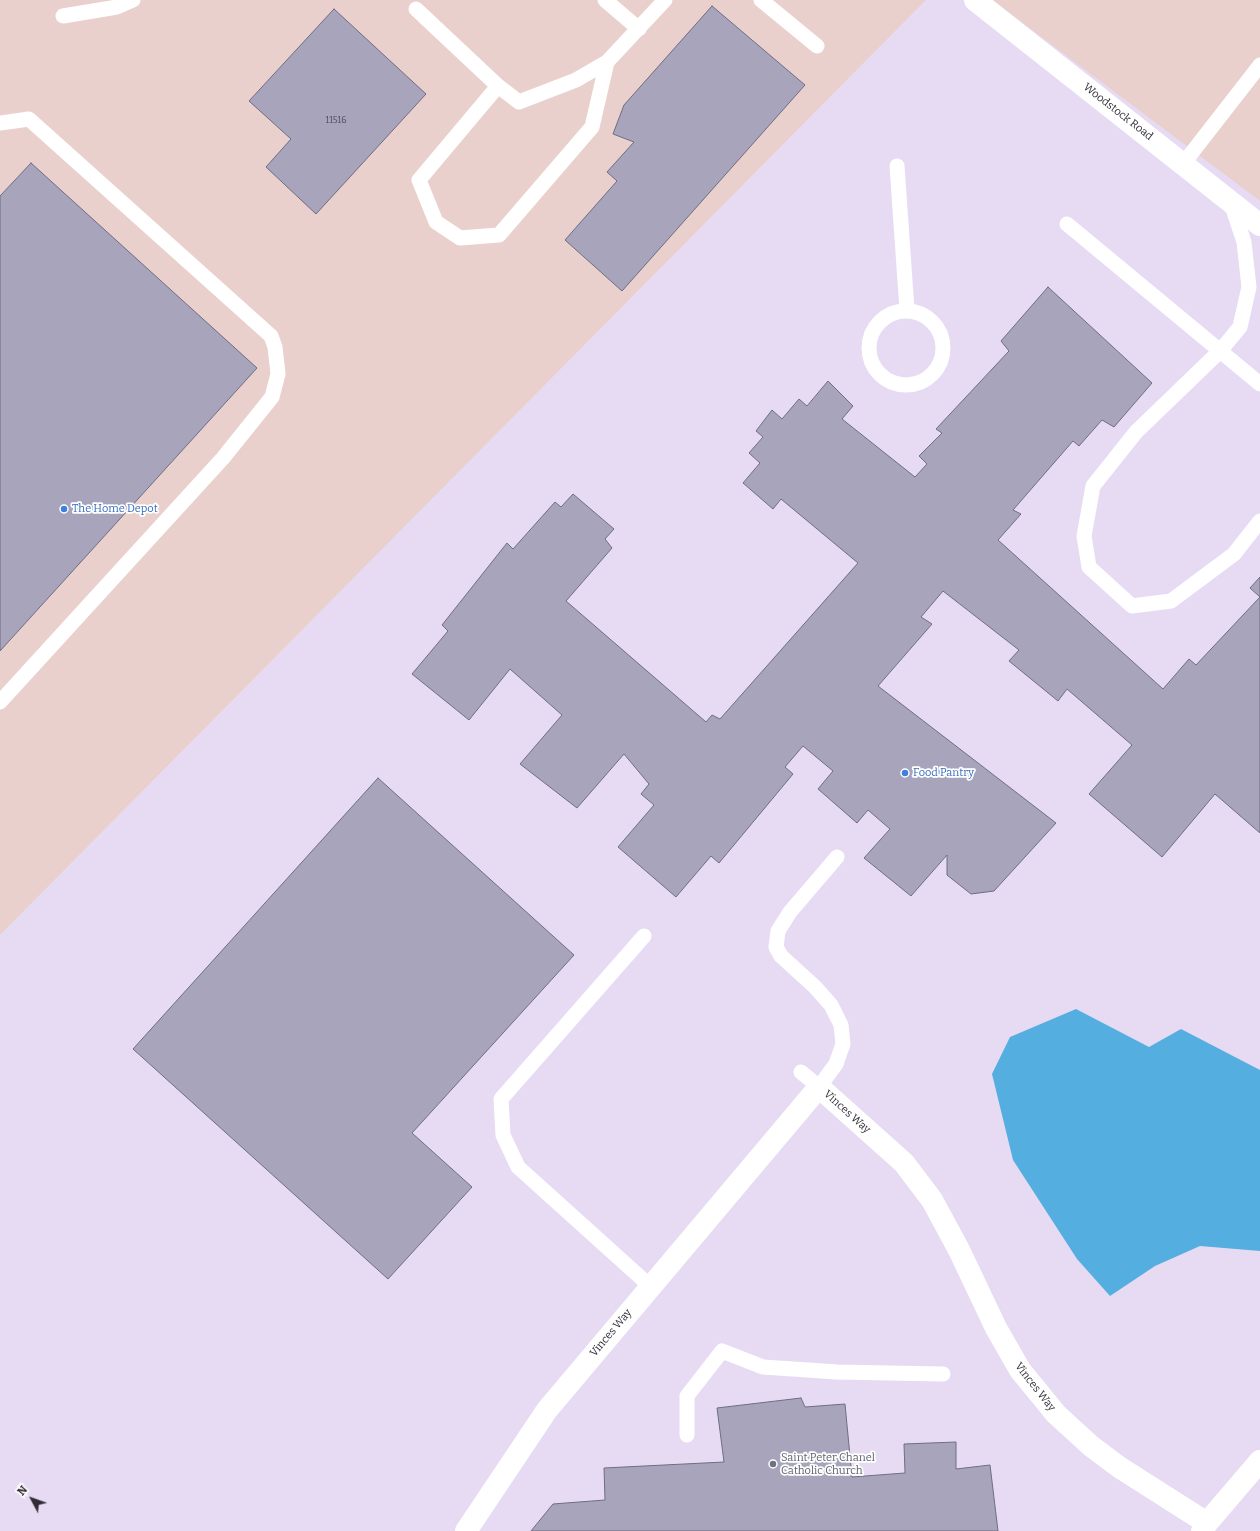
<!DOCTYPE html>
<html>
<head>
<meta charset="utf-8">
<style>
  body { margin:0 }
  #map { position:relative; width:1260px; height:1531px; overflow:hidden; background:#e7dbf4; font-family:Bitter,serif }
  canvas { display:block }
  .north { position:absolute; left:12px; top:1479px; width:40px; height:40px; -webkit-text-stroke:3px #fff; paint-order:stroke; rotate:311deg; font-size:11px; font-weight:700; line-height:16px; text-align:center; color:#312d36 }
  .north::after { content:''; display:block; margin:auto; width:14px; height:18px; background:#312d36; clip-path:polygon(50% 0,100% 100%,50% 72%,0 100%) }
</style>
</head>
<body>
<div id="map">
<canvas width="1260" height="1531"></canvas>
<div class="north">N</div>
</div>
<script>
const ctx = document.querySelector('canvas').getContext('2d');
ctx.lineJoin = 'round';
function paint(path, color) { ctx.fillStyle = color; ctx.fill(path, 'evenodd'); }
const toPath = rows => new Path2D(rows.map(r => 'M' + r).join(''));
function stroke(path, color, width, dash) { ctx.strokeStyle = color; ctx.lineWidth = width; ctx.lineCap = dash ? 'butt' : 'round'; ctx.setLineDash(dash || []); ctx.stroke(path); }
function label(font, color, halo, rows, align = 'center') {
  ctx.font = font + ' Bitter,serif'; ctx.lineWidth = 3.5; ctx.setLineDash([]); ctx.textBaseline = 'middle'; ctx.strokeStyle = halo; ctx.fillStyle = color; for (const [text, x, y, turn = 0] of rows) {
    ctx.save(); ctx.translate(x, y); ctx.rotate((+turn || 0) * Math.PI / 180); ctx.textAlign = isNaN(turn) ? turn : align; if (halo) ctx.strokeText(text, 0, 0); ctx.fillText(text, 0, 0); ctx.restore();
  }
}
const commercial = toPath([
  [0,0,926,0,0,935],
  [992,0,1260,0,1260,201]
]);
const water = toPath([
  [1076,1009,1149,1047,1181,1029,1260,1070,1260,1251,1200,1246,1155,1266,1110,1296,1077,1259,1013,1160,992,1074,1010,1037]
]);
const building = toPath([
  [712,6,805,85,622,291,565,240,617,181,607,172,634,142,613,134,624,105,712,6],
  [334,9,426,94,316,214,266,167,291,139,249,101,334,9],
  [31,163,257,368,0,651,0,196,31,163],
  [1048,287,1152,383,1114,427,1102,420,1079,446,1073,441,1013,510,1021,514,998,540,1163,689,1189,659,1196,665,1260,597,1250,588,1260,577,1260,833,1215,794,1162,857,1089,794,1132,745,1067,689,1058,701,1009,661,1019,650,943,591,921,617,932,624,878,686,1056,823,994,891,971,894,947,875,947,855,911,896,864,858,890,829,868,810,857,823,818,789,833,771,803,746,785,767,793,774,719,863,711,856,676,897,618,847,654,805,641,794,649,784,624,754,577,808,520,764,562,715,510,669,469,720,412,674,448,631,442,625,507,543,513,549,555,502,561,507,573,494,614,529,605,539,612,548,566,601,706,722,712,715,720,719,858,563,781,499,773,509,743,483,760,463,749,453,763,437,756,431,772,410,782,419,799,399,807,406,828,381,853,406,842,419,915,477,927,464,919,456,942,433,936,429,1009,351,1001,341,1048,287],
  [378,778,574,955,412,1133,472,1187,388,1279,133,1049,378,778],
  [801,1398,805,1407,845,1404,852,1477,905,1473,904,1444,956,1442,956,1469,990,1465,998,1531,531,1531,553,1504,605,1500,604,1468,724,1462,717,1408,801,1398]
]);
const service = toPath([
  [605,0,639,29],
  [761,0,817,46],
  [416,9,498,86,519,102,576,80,607,62,665,0],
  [63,16,117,7,133,0],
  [498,86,419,180,436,222,460,238,499,235,592,127,607,62],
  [0,123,29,119,271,336,275,347,278,374,272,397,223,458,0,702],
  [1183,164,1260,65],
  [897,166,907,310],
  [1231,203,1244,242,1249,287,1240,327,1220,351,1136,432,1093,486,1084,536,1089,567,1132,606,1171,601,1234,554,1260,521],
  [1067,224,1260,384],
  '869 348a37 37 0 1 1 74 0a37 37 0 1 1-74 0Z',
  [644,936,501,1099,503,1135,518,1167,650,1286],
  [801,1072,819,1087,836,1064,843,1044,841,1025,831,1005,815,987,781,956,776,947,778,931,790,912,837,857],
  [687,1435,687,1396,722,1351,763,1367,837,1372,943,1374]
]);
const minor = toPath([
  [466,1531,547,1410,819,1087,904,1163,932,1200,959,1250,996,1328,1020,1370,1056,1414,1091,1446,1119,1467,1207,1523],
  [1202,1531,1207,1523,1260,1461]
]);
const tertiary = toPath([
  [975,0,1260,225]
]);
const markers = [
  [64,509,4,"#3f7fe0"],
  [905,773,4,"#3f7fe0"],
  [773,1464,4,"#6b7280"]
];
const numberNames = [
  ["11516",336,120]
];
const streetNames = [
  ["Woodstock Road",1118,112,38],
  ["Vinces Way",847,1112,42],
  ["Vinces Way",611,1333,-50],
  ["Vinces Way",1035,1387,52]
];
const shopNames = [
  ["The Home Depot",72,509],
  ["Food Pantry",913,773]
];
const worshipNames = [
  ["Saint Peter Chanel",781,1458],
  ["Catholic Church",781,1471]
];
paint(commercial, '#ead0cd');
paint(water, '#55aee0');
paint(building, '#a7a4bc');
stroke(building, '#6f6c83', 1);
stroke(service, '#fff', 15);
stroke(minor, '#fff', 22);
stroke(tertiary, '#fff', 22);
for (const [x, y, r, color] of markers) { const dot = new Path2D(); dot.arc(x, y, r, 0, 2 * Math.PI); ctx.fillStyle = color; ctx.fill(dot); stroke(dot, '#fff', 1.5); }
label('9px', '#4e4b58', null, numberNames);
label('11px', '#312d36', '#fff', streetNames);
label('11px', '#366cbe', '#fff', shopNames, 'left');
label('11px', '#5b616d', '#fff', worshipNames, 'left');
</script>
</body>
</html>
